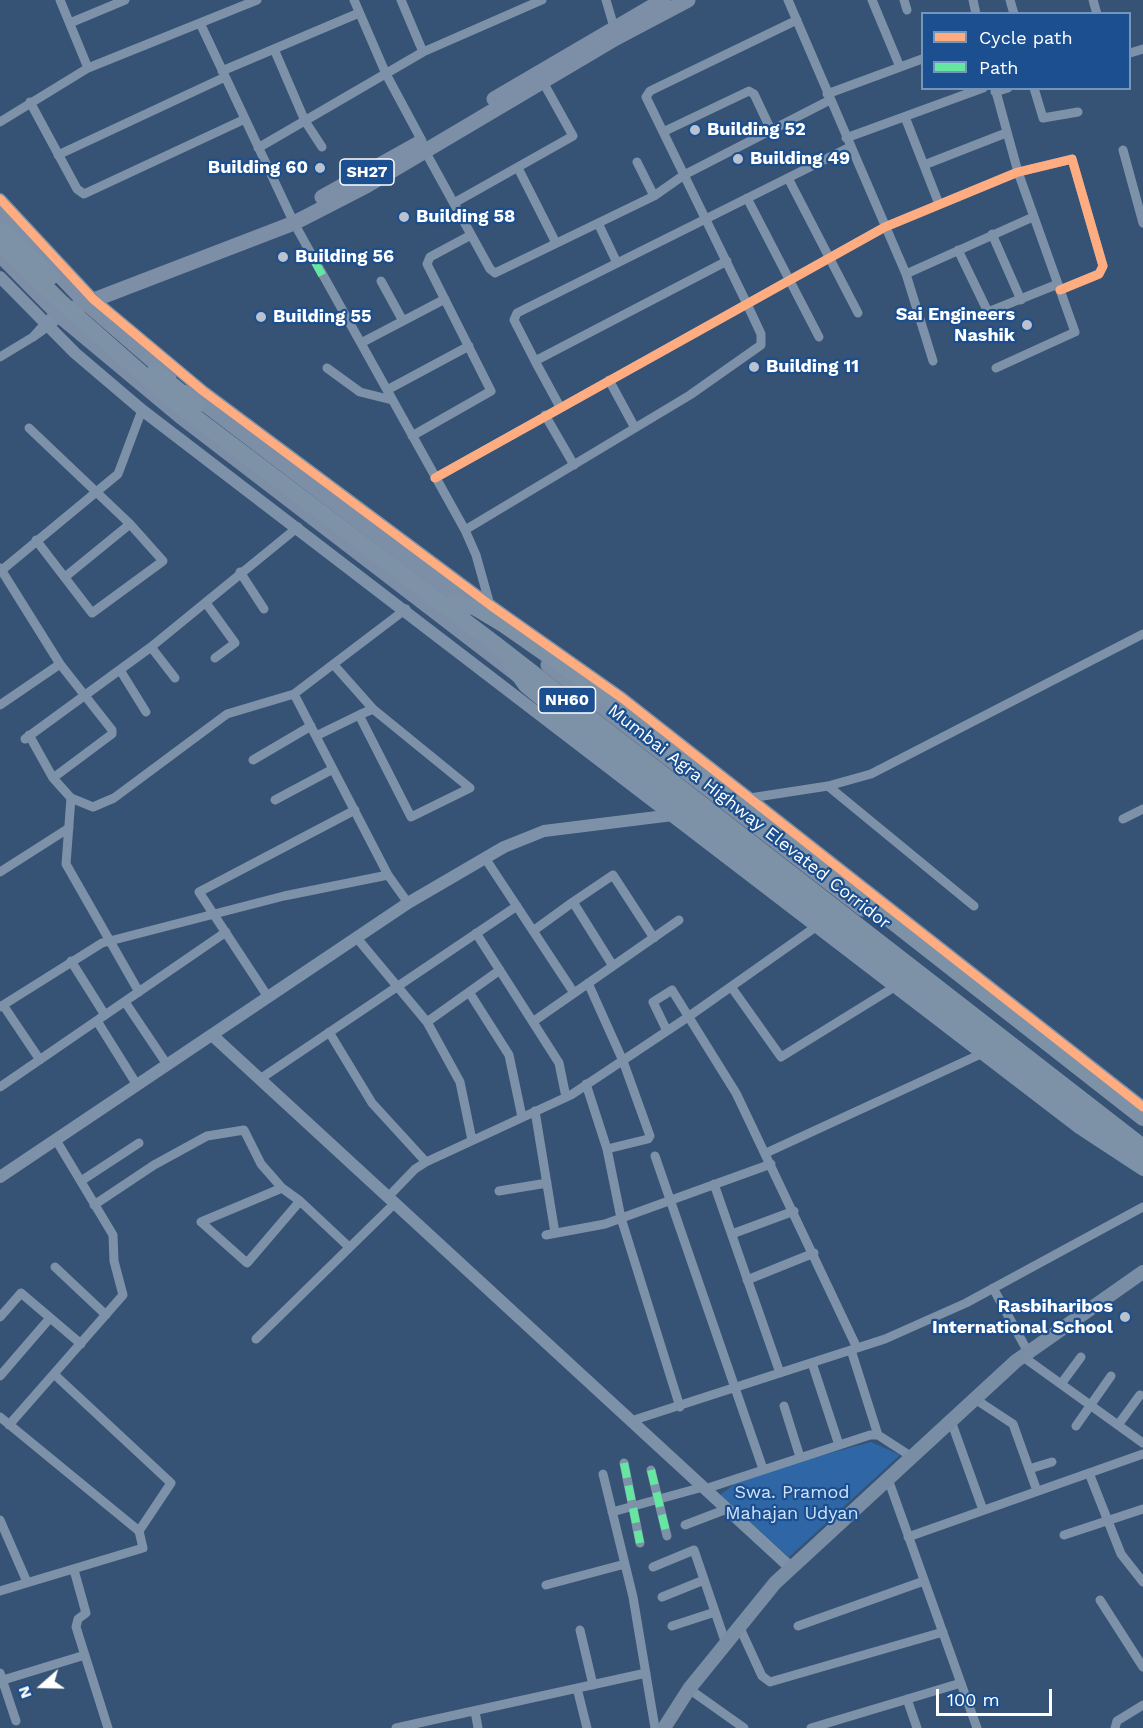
<!DOCTYPE html>
<html>
<head>
<meta charset="utf-8">
<style>
  body { margin:0 }
  #map { position:relative; width:1143px; height:1728px; overflow:hidden; background:#365274; font-family:"Work Sans",sans-serif }
  canvas { display:block }
  .legend { position:absolute; left:921px; top:12px; width:210px; height:78px; box-sizing:border-box; background:#1b4f8f; border:2px solid #7695bc; margin:0; padding:8px 10px; list-style:none; font-size:18px; color:#fff }
  .legend li { display:flex; align-items:center; gap:12px; height:30px }
  .legend b { width:30px; border:2px solid #7695bc }
  .north { position:absolute; left:12px; top:1656px; width:60px; height:60px; -webkit-text-stroke:4px #1b4f8f; paint-order:stroke; rotate:250deg; font-size:16px; font-weight:700; line-height:24px; text-align:center; color:#fff }
  .north::after { content:''; display:block; margin:auto; width:21px; height:27px; background:#fff; clip-path:polygon(50% 0,100% 100%,50% 72%,0 100%) }
  .scale { position:absolute; left:936px; top:1689px; width:116px; height:27px; box-sizing:border-box; border:3px solid #fff; border-top:0; padding-left:8px; font-size:18px; line-height:21px; white-space:nowrap; color:#fff; -webkit-text-stroke:4px #1b4f8f; paint-order:stroke }
</style>
</head>
<body>
<div id="map">
<canvas width="1143" height="1728"></canvas>
<ul class="legend">
<li><b style="height:8px;background:#ffac80"></b>Cycle path</li>
<li><b style="height:8px;background:#66e7a1"></b>Path</li>
</ul>
<div class="north">N</div>
<div class="scale">100 m</div>
</div>
<script>
const ctx = document.querySelector('canvas').getContext('2d');
ctx.lineJoin = 'round';
function paint(path, color) { ctx.fillStyle = color; ctx.fill(path, 'evenodd'); }
const toPath = rows => new Path2D(rows.map(r => 'M' + r).join(''));
function stroke(path, color, width, dash) { ctx.strokeStyle = color; ctx.lineWidth = width; ctx.lineCap = dash ? 'butt' : 'round'; ctx.setLineDash(dash || []); ctx.stroke(path); }
function label(font, color, halo, rows, align = 'center') {
  ctx.font = font + ' "Work Sans",sans-serif'; ctx.lineWidth = 4.5; ctx.setLineDash([]); ctx.textBaseline = 'middle'; ctx.strokeStyle = halo; ctx.fillStyle = color; for (const [text, x, y, turn = 0] of rows) {
    ctx.save(); ctx.translate(x, y); ctx.rotate((+turn || 0) * Math.PI / 180); ctx.textAlign = isNaN(turn) ? turn : align; if (halo) ctx.strokeText(text, 0, 0); ctx.fillText(text, 0, 0); ctx.restore();
  }
}
const green = toPath([
  [871,1442,900,1455,789,1557,720,1495,735,1484,790,1464]
]);
const minor = toPath([
  [60,0,88,68],
  [354,0,386,74,422,141],
  [401,0,423,52],
  [606,0,614,27],
  [788,0,906,274,933,361],
  [872,0,900,67],
  [904,0,907,10],
  [973,0,976,14],
  [1010,0,1014,14],
  [1093,0,1097,14],
  [70,23,125,0],
  [200,23,294,223,465,530,476,555,490,605],
  [274,49,305,121,322,147],
  [1130,53,1143,49],
  [222,71,359,13],
  [995,88,1018,172,1075,332,996,368],
  [1034,88,1043,118,1078,112],
  [995,92,1008,88],
  [827,94,922,59],
  [30,102,77,189,84,194,245,119],
  [905,117,939,204],
  [0,122,88,68,257,0],
  [663,132,749,91,754,94,771,130],
  [846,138,983,88],
  [258,148,423,52,542,0],
  [1123,150,1143,223],
  [425,151,490,269,495,273,654,196,684,175,830,100],
  [58,155,225,77],
  [637,162,654,196],
  [924,165,1006,133],
  [518,168,556,243],
  [788,178,858,313],
  [747,198,819,337],
  [454,203,573,136,543,82],
  [598,223,617,263],
  [992,234,1021,300],
  [958,250,988,312,1058,284],
  [906,274,1033,217],
  [381,281,403,321],
  [56,311,33,337,61,317],
  [361,343,445,299],
  [0,357,33,337],
  [535,361,514,320,517,313,850,147],
  [327,368,360,392,392,400],
  [609,380,635,428],
  [387,390,469,346],
  [560,407,535,361,727,261],
  [545,415,574,465],
  [29,428,130,524,163,561,92,613,36,540],
  [412,436,491,391,427,264,430,257,471,235],
  [435,478,885,227,1018,172,1072,159,1103,266,1099,274,1060,290],
  [465,530,690,395,761,345,761,334,747,304,646,97,650,91,797,20],
  [0,568,60,664,112,730,112,734,53,778],
  [2,570,118,474,142,410],
  [240,572,264,609],
  [65,577,130,524],
  [206,603,235,643,215,658],
  [406,609,294,694,388,875,408,903],
  [151,647,175,678],
  [334,665,373,709],
  [120,670,146,712],
  [0,705,60,664],
  [29,735,53,778,71,798,93,807,114,798,227,714,294,694],
  [316,736,359,715,373,709,470,788,411,817,359,715],
  [25,739,151,647,298,527],
  [253,760,311,726],
  [828,786,974,906],
  [71,798,66,864,139,992],
  [750,798,828,786,871,774,1143,634],
  [275,800,333,769],
  [1123,819,1143,809],
  [485,858,574,993],
  [0,872,69,828],
  [573,902,613,875,654,938],
  [533,931,573,902,613,966],
  [476,933,559,1063,566,1097],
  [356,937,427,1022,460,1082,472,1140],
  [71,961,105,1015],
  [588,983,623,1061,650,1136,648,1139,607,1149],
  [732,988,781,1057,896,986],
  [469,992,509,1055,522,1117],
  [268,997,199,892,355,810],
  [125,1002,166,1063],
  [3,1005,40,1060],
  [0,1007,102,943,284,896,388,875],
  [97,1021,137,1085],
  [534,1021,679,920],
  [427,1022,500,970],
  [667,1031,653,1002,672,990,736,1093,857,1348],
  [329,1032,372,1103,426,1162],
  [260,1079,517,906],
  [586,1084,607,1149,621,1218,680,1407],
  [0,1087,226,932],
  [535,1111,555,1233],
  [766,1153,983,1053],
  [655,1156,763,1469],
  [81,1181,139,1143],
  [714,1184,780,1373],
  [282,1188,201,1222,247,1263,300,1201],
  [499,1191,547,1183],
  [388,1197,415,1169,426,1162,571,1095,688,1017,817,926],
  [94,1205,154,1165,207,1136,244,1130,261,1164,282,1188,300,1201,349,1247],
  [732,1234,794,1211],
  [546,1235,605,1224,771,1164],
  [55,1267,106,1315],
  [747,1280,814,1253],
  [993,1288,1028,1352],
  [0,1317,21,1293,81,1344],
  [256,1339,395,1203],
  [851,1350,878,1435],
  [1022,1356,1143,1443],
  [812,1363,839,1445],
  [55,1375,171,1483,139,1531],
  [0,1376,50,1318],
  [1061,1384,1081,1357],
  [975,1399,1013,1424,1037,1491],
  [784,1406,800,1457],
  [0,1417,139,1531,143,1548,0,1591],
  [631,1421,885,1339,966,1303,1143,1207],
  [951,1421,983,1510],
  [9,1425,123,1295,114,1261,113,1235,56,1140],
  [1118,1425,1140,1395],
  [1076,1426,1111,1376],
  [624,1463,640,1543],
  [1029,1469,1052,1462],
  [651,1470,667,1536],
  [1089,1473,1121,1554,1143,1582],
  [603,1474,633,1597,655,1728],
  [888,1479,977,1728],
  [705,1489,870,1435,878,1435,912,1457],
  [612,1512,703,1487],
  [0,1520,27,1582],
  [685,1525,727,1509],
  [1064,1535,1143,1509],
  [908,1537,1143,1454],
  [653,1567,694,1550,726,1644],
  [74,1570,86,1613,78,1619,76,1627,108,1728],
  [546,1585,625,1564],
  [662,1597,704,1580],
  [1100,1600,1143,1667],
  [672,1626,715,1612],
  [798,1626,924,1581],
  [740,1628,762,1676,770,1682,943,1632],
  [580,1630,593,1685],
  [0,1673,16,1721],
  [0,1681,85,1655],
  [577,1688,587,1728],
  [689,1689,744,1728],
  [907,1699,917,1728],
  [475,1711,478,1728],
  [396,1728,646,1673],
  [811,1728,961,1683],
  [1115,1728,1117,1721,1143,1705]
]);
const tertiary = toPath([
  [0,199,93,299,203,391,490,605,622,698,1143,1107],
  [0,277,75,353,142,410,1079,1128,1143,1170],
  [212,1035,791,1568],
  [0,1177,408,903,504,847,544,831,673,815]
]);
const secondary = toPath([
  [664,1728,689,1689,775,1583,1016,1361,1143,1272]
]);
const primary = toPath([
  [494,99,663,0],
  [322,197,419,143],
  [0,213,85,302,169,375],
  [0,255,61,317,180,416,519,676],
  [78,306,294,223,366,186,616,38,688,0],
  [189,392,471,607],
  [548,665,863,909]
]);
const motorway = toPath([
  [590,685,1143,1118],
  [563,716,1109,1136,1143,1155]
]);
const motorwayBridge = toPath([
  [4,231,51,277],
  [0,242,61,302,170,398,498,646,1143,1147],
  [155,371,197,405],
  [454,603,474,607,504,625,590,685],
  [511,664,526,685,563,716]
]);
const quiet = toPath([
  [315,262,323,277],
  [624,1463,640,1543],
  [651,1470,667,1536]
]);
const cycleway = toPath([
  [0,199,93,299,203,391,490,605,622,698,1143,1107],
  [435,478,885,227,1018,172,1072,159,1103,266,1099,274,1060,290]
]);
const markers = [
  [695,130,6,"#b9c2ce"],
  [738,159,6,"#b9c2ce"],
  [320,168,6,"#b9c2ce"],
  [404,217,6,"#b9c2ce"],
  [283,257,6,"#b9c2ce"],
  [261,317,6,"#b9c2ce"],
  [1027,325,6,"#b9c2ce"],
  [754,367,6,"#b9c2ce"],
  [1125,1317,6,"#b9c2ce"]
];
const shields = [
  [367,172,54],
  [567,700,57]
];
const shieldNames = [
  ["SH27",367,172],
  ["NH60",567,700]
];
const poiNames = [
  ["Building 52",707,130],
  ["Building 49",750,159],
  ["Building 60",308,168,"right"],
  ["Building 58",416,217],
  ["Building 56",295,257],
  ["Sai Engineers",1015,315,"right"],
  ["Nashik",1015,336,"right"],
  ["Building 55",273,317],
  ["Building 11",766,367],
  ["Rasbiharibos",1113,1307,"right"],
  ["International School",1113,1328,"right"]
];
const streetNames = [
  ["Mumbai Agra Highway Elevated Corridor",749,817,38]
];
const parkNames = [
  ["Swa. Pramod",792,1493],
  ["Mahajan Udyan",792,1514]
];
paint(green, '#2f66a5');
stroke(minor, '#7d92a8', 9);
stroke(tertiary, '#7d92a8', 12);
stroke(secondary, '#798da4', 14);
stroke(primary, '#7d8ea7', 15);
stroke(motorway, '#7e92a7', 16);
stroke(motorwayBridge, '#7e92a7', 16);
stroke(quiet, '#66e7a1', 8, [15, 8]);
stroke(cycleway, '#ffac80', 9);
for (const [x, y, r, color] of markers) { const dot = new Path2D(); dot.arc(x, y, r, 0, 2 * Math.PI); ctx.fillStyle = color; ctx.fill(dot); stroke(dot, '#1b4f8f', 2); }
for (const [x, y, w] of shields) { const box = new Path2D(); box.roundRect(x - w / 2, y - 13, w, 26, 4.5); ctx.fillStyle = '#1b4f8f'; ctx.fill(box); stroke(box, '#fff', 1.5); }
label('bold 16px', '#fff', null, shieldNames);
label('bold 18px', '#fff', '#1b4f8f', poiNames, 'left');
label('18px', '#fff', '#1b4f8f', streetNames);
label('18px', '#cfe3fa', '#1b4f8f', parkNames);
</script>
</body>
</html>
